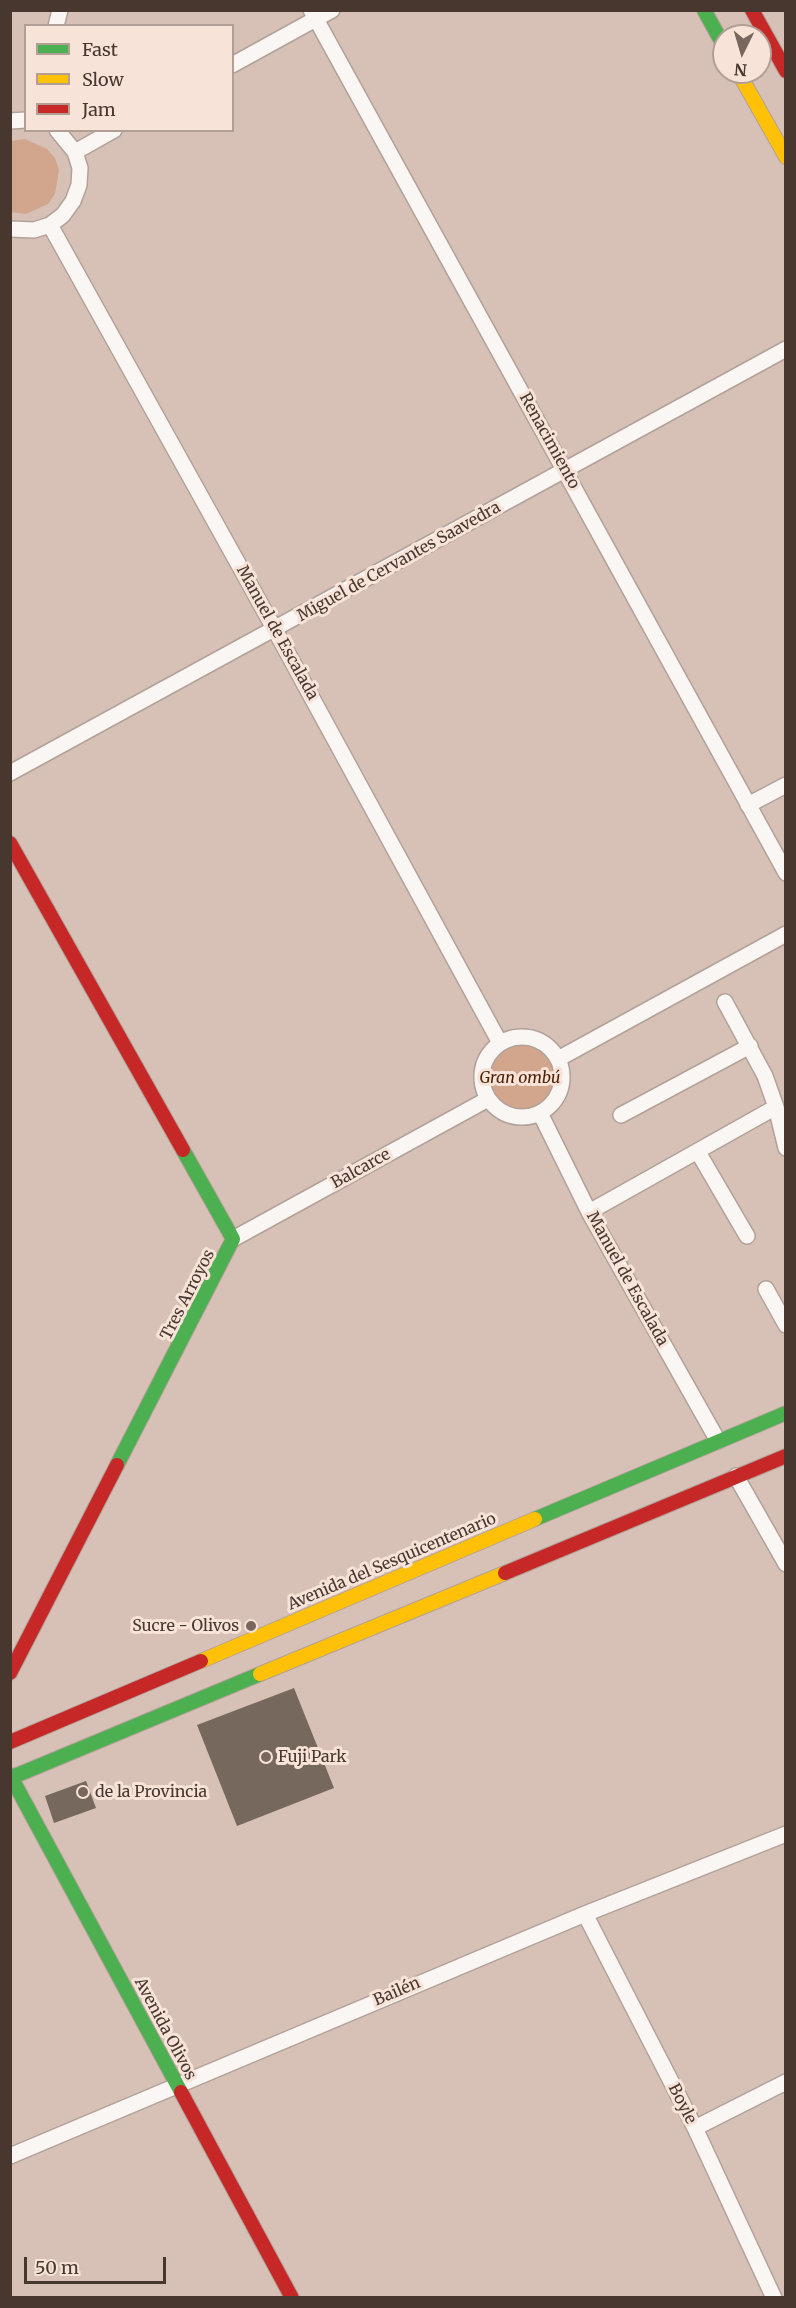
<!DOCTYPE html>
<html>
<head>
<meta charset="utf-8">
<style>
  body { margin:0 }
  #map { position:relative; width:796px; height:2308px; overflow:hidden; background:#d7c1b6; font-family:Merriweather,serif }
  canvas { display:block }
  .frame { position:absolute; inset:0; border:12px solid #47372f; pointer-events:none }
  .legend { position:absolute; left:24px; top:24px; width:210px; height:108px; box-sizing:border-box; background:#f7e3d8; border:2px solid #b19e94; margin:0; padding:8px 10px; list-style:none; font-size:18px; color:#47372f }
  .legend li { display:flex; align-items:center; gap:12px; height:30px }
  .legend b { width:30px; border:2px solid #b19e94 }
  .north { position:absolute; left:712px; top:24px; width:60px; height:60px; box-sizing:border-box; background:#f7e3d8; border:2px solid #b19e94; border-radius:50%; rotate:185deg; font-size:16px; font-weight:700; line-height:24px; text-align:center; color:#47372f }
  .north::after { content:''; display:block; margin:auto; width:21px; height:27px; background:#79675e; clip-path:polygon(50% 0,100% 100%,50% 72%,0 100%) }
  .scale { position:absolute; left:24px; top:2257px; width:142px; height:27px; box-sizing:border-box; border:3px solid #47372f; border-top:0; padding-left:8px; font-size:18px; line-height:21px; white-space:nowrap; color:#47372f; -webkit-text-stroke:4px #f7e3d8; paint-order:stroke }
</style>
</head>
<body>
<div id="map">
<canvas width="796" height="2308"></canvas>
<div class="frame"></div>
<ul class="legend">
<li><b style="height:8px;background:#4caf50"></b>Fast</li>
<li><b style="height:8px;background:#ffc107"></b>Slow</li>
<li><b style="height:8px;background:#c62828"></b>Jam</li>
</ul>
<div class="north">N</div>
<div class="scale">50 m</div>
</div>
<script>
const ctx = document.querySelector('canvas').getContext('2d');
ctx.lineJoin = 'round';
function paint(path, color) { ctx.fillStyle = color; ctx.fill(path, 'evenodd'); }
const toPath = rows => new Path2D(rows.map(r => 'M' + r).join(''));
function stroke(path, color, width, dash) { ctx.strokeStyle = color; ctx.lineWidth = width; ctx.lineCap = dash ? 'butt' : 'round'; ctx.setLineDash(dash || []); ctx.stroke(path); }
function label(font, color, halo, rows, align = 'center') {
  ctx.font = font + ' Merriweather,serif'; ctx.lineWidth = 6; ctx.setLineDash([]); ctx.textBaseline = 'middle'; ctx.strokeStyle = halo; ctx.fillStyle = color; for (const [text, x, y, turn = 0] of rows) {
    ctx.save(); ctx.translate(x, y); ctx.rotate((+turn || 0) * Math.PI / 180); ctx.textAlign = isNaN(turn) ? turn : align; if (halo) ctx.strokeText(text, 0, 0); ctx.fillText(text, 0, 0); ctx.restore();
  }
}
const green = toPath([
  [25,139,47,149,55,158,59,170,55,194,48,204,26,214,10,212,11,141],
  '486 1078a35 35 0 1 1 70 0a35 35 0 1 1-70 0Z'
]);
const building = toPath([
  [294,1688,334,1788,237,1826,197,1725],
  [86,1781,96,1808,54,1823,45,1796]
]);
const street = toPath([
  [311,10,786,873],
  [56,26,60,10],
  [232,65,332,10],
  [10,121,26,120],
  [75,152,114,130],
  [50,225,275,630,500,1043],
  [10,229,34,230,50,225,63,215,73,201,79,185,80,168,75,152,57,130],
  [10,773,786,349],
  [748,805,786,785],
  '482 1077a40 40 0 1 1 80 0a40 40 0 1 1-80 0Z',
  [558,1059,786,934],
  [776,1107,786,1148],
  [540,1113,589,1212,718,1441],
  [621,1115,750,1046],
  [698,1152,747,1236],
  [589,1212,776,1107,765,1076,725,1002],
  [233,1239,488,1099],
  [766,1289,786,1325],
  [736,1476,786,1564],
  [585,1914,695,2128,774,2298],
  [695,2128,786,2082],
  [10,2156,585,1914,786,1834]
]);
const fast = toPath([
  [704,10,724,46],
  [117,1465,233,1239,183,1150],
  [535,1519,786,1413],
  [10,1775,181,2092],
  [10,1778,260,1674]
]);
const slow = toPath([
  [738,72,786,157],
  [201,1661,535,1519],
  [260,1674,505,1573]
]);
const jam = toPath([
  [752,10,786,71],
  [10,843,183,1150],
  [505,1573,786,1456],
  [10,1673,117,1465],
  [10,1742,201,1661],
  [181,2092,292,2298]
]);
const markers = [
  [251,1626,6,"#79675e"],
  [266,1757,6,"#79675e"],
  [83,1792,6,"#79675e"]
];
const streetNames = [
  ["Renacimiento",549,441,61],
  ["Miguel de Cervantes Saavedra",399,562,-29],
  ["Manuel de Escalada",277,633,61],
  ["Balcarce",361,1169,-29],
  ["Manuel de Escalada",627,1279,61],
  ["Tres Arroyos",188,1295,-63],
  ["Avenida del Sesquicentenario",392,1562,-23],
  ["Bailén",397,1992,-23],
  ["Avenida Olivos",165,2029,62],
  ["Boyle",682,2104,63]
];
const parkNames = [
  ["Gran ombú",520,1078]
];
const poiNames = [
  ["Sucre - Olivos",239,1626,"right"],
  ["Fuji Park",278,1757],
  ["de la Provincia",95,1792]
];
paint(green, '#d2a58d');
paint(building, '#76685d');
stroke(street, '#b2a198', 18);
stroke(fast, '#b2a198', 16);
stroke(slow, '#b2a198', 16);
stroke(jam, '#b2a198', 16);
stroke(street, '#f9f6f4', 15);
stroke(fast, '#4caf50', 14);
stroke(slow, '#ffc107', 14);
stroke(jam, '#c62828', 14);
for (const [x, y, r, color] of markers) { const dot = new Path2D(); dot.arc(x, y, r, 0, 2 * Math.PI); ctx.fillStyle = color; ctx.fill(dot); stroke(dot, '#f7e3d8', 2); }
label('16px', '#47372f', '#f7e3d8', streetNames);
label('italic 16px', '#4b2107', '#f7e3d8', parkNames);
label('16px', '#47372f', '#f7e3d8', poiNames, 'left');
</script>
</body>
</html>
